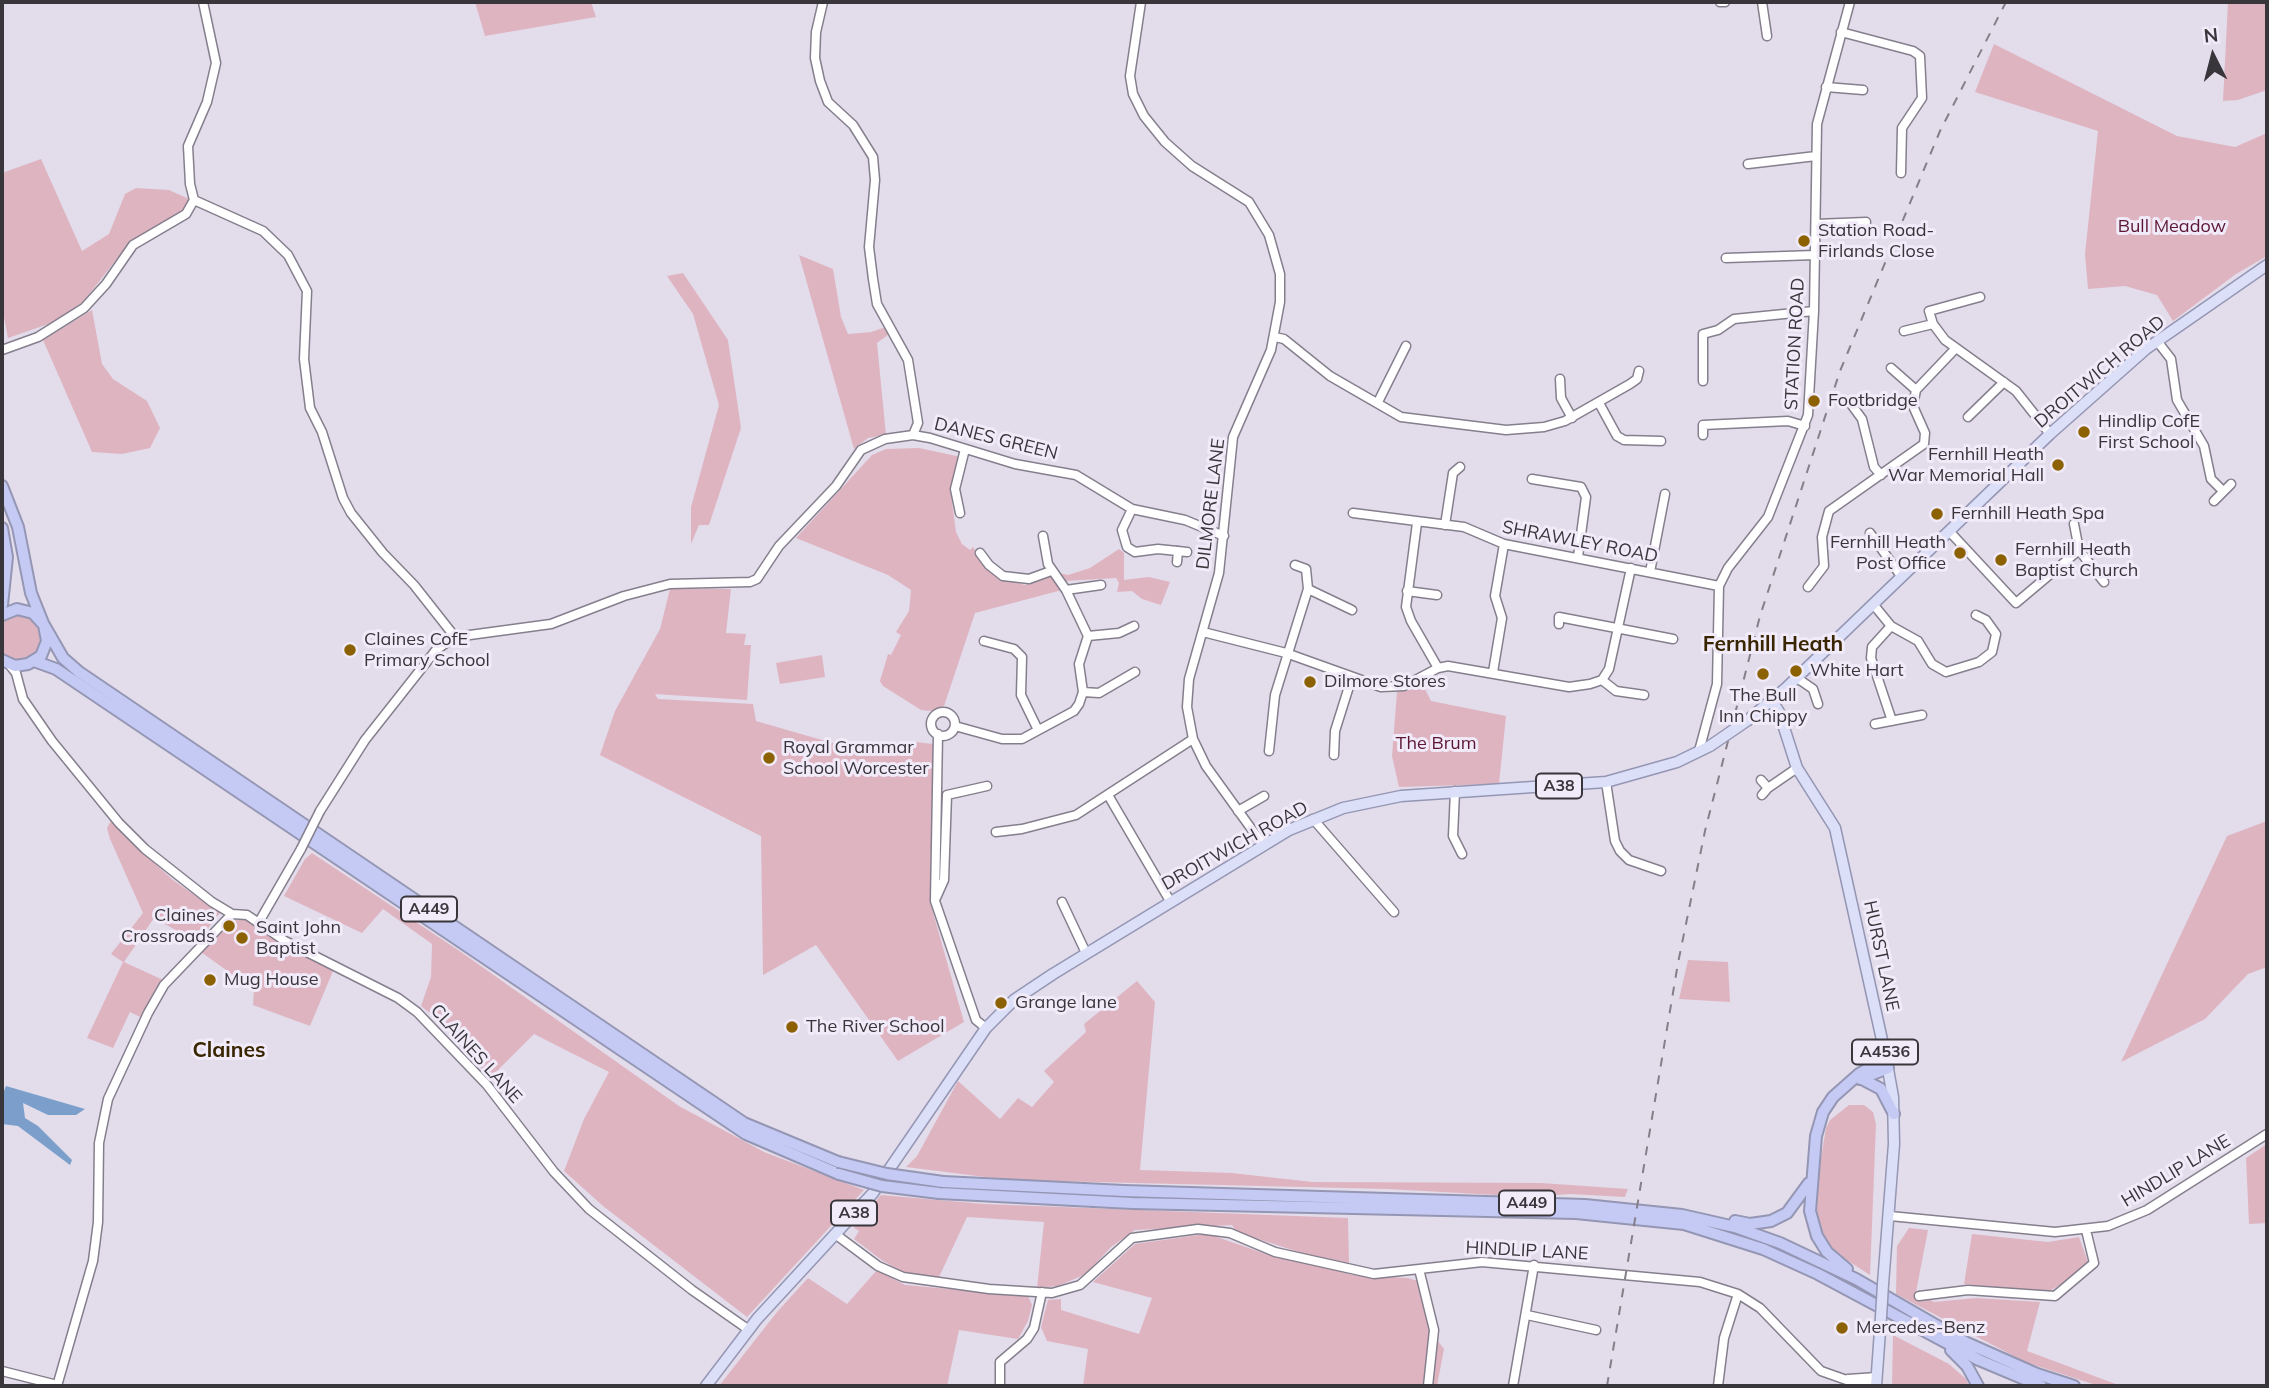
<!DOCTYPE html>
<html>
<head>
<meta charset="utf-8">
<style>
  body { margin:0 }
  #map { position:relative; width:2269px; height:1388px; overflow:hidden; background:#e3dceb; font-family:Mulish,sans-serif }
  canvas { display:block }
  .frame { position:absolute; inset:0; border:4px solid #38353b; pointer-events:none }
  .north { position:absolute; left:2178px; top:21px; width:70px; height:70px; -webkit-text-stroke:5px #f0eaf9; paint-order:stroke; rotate:354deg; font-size:19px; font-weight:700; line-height:28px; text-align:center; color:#38353b }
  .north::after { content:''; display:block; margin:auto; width:24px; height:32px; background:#38353b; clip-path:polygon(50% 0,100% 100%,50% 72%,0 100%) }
</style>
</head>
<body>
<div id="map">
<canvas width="2269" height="1388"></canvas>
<div class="frame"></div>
<div class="north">N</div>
</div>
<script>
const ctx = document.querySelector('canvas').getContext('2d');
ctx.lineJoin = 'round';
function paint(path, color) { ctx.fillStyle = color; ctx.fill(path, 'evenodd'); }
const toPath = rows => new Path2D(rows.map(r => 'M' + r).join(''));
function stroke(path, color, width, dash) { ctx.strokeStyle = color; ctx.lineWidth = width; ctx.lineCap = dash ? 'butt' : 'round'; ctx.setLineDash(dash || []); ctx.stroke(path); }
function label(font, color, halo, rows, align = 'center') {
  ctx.font = font + ' Mulish,sans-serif'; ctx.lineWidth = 6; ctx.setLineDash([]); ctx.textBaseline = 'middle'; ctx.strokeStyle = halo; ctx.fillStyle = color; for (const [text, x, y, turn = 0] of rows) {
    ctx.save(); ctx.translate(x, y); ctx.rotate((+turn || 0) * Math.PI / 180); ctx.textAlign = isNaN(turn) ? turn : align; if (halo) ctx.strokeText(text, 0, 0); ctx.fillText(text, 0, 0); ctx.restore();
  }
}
const green = toPath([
  [475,2,591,2,596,17,485,36],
  [2228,2,2267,2,2267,90,2238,100,2223,101],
  [1994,44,2177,136,2235,147,2267,133,2267,256,2236,274,2173,321,2157,295,2125,286,2088,289,2085,254,2098,131,1975,92],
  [41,159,82,251,109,234,125,194,136,188,169,190,189,199,184,212,141,236,122,252,84,301,54,322,8,338,2,307,2,173],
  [799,255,833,269,841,317,848,334,871,332,886,327,888,335,877,343,886,435,868,438,854,449],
  [683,273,728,340,741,428,709,525,699,525,691,544,691,507,719,405,693,314,667,276],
  [92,310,102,364,113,379,147,401,160,428,150,448,122,454,92,452,43,340],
  [919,448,961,457,950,487,956,532,962,544,970,550,973,547,987,569,996,577,1025,585,1049,575,1062,590,975,613,944,706,931,711,921,710,883,686,880,681,888,654,891,655,901,635,896,632,909,611,911,590,888,575,796,538,872,455,886,449],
  [1119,549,1124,553,1124,580,1149,577,1170,582,1161,605,1142,599,1132,591,1117,592,1119,583,1116,578,1065,581,1058,573,1068,575,1090,568],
  [670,589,731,589,726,633,746,634,744,645,751,645,747,700,655,694,658,699,753,704,756,721,836,744,877,745,906,741,933,744,930,902,964,1022,898,1061,816,945,763,975,761,836,600,755,615,711,660,629],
  [12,614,28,614,40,624,43,639,37,653,31,658,16,661,2,654,2,621],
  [822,655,825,677,780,684,776,663],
  [1421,681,1431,701,1506,716,1499,784,1399,787,1392,756,1397,692],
  [111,821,124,836,173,880,220,913,197,942,154,918,124,962,163,980,140,1017,130,1012,113,1048,87,1038,123,962,111,954,143,913,110,839,107,828],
  [2267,821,2267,967,2248,974,2205,1019,2121,1062,2227,836],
  [312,853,461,952,679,1106,764,1152,864,1190,747,1317,603,1206,564,1171,584,1119,609,1072,534,1034,490,1078,441,1022,421,1006,431,977,432,944,383,909,362,933,284,896,305,859],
  [236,920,249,920,275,939,333,971,310,1026,253,1005,254,990,201,952,222,930],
  [1688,960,1728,962,1730,1002,1679,999],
  [1137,981,1155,1002,1140,1170,1232,1173,1312,1182,1541,1183,1628,1189,1625,1197,1570,1194,1533,1197,1387,1189,1009,1180,906,1167,917,1156,958,1081,1000,1119,1018,1098,1032,1107,1054,1082,1044,1071,1086,1032,1084,1024],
  [1849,1105,1864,1105,1873,1112,1876,1124,1870,1275,1833,1251,1821,1232,1814,1201,1826,1128,1830,1120],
  [2267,1144,2267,1223,2249,1224,2246,1158],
  [881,1195,984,1204,1348,1218,1349,1263,1302,1253,1236,1232,1232,1225,1135,1230,1111,1247,1086,1274,1058,1286,1037,1288,1044,1222,967,1217,939,1277,905,1273,883,1261,854,1239,859,1231,854,1228],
  [1909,1228,1928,1230,1916,1292,1934,1302,1976,1298,2040,1302,2027,1351,2121,1386,2099,1386,2025,1362,1896,1294,1897,1246],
  [1972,1234,2048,1242,2079,1237,2088,1262,2080,1273,2048,1292,1964,1284],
  [1198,1235,1211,1235,1272,1256,1306,1261,1352,1275,1408,1278,1418,1281,1431,1333,1430,1340,1437,1340,1444,1349,1437,1386,1083,1386,1088,1349,1047,1341,1041,1327,1048,1300,1061,1299,1061,1310,1139,1334,1152,1298,1093,1282,1135,1244],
  [877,1270,905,1285,1028,1296,1032,1305,1028,1321,1018,1339,959,1330,947,1386,719,1386,777,1312,808,1278,847,1304],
  [1893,1335,1949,1364,1966,1379,1969,1386,1892,1386]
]);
const water = toPath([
  [6,1086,85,1109,76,1115,48,1115,23,1103,25,1118,38,1126,72,1160,70,1165,18,1126,2,1124,2,1096]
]);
const minor = toPath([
  [823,2,816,32,815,58,820,81,828,102,853,125,873,157,875,180,869,247,873,279,877,304,908,360,918,423,913,435],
  [1141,2,1130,76,1133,94,1144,116,1165,142,1192,166,1249,202,1269,235,1280,274,1280,302,1271,350,1233,437,1219,573,1189,679,1187,707,1193,739,1206,766,1263,845],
  [1720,2,1725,2],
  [1762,2,1767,36],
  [1841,32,1913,51,1920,56,1922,98,1902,128,1901,173],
  [1826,87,1863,90],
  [1748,164,1816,156],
  [194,200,263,231,288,255,307,291,304,359,310,408,322,432,343,498,351,513,383,553,414,585,455,637],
  [194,200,190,184,188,146,207,102,216,63,203,2],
  [1816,224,1866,222],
  [1726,258,1815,255],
  [1933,324,1945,340,2016,391,2050,434],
  [1904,331,1933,324,1929,311,1980,297],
  [1275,337,1284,339,1330,376,1401,417,1506,430,1544,427,1565,421,1630,384,1637,379,1639,371],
  [2157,341,2171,359,2177,400,2204,446,2211,479,2222,490],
  [2,350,38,337,84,308,106,284,133,245,186,214,194,200],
  [1891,368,1916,390],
  [1560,379,1561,398,1572,418],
  [1703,381,1703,334,1718,330,1734,319,1814,311],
  [1378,402,1406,346],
  [1599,403,1617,436,1624,440,1661,441],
  [1851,404,1862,419,1874,467,1881,475],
  [1968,417,2004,382],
  [1703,435,1703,425,1788,421,1805,426],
  [1532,479,1581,487,1586,497,1578,557],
  [2214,501,2231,484],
  [1132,509,1122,530,1127,547,1135,552,1158,549,1187,552],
  [960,513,955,489,965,449],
  [1353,513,1464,527,1504,544,1719,586],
  [1417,523,1406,607,1411,621,1438,668],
  [2074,524,2079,550],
  [1445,525,1453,473,1460,467],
  [1949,531,2016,603,2079,550,2104,582],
  [1870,533,1901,576],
  [980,553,989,565,1003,576,1029,579,1051,571],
  [1177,562,1178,551],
  [1295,565,1306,569,1308,589,1352,610],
  [1650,572,1665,494],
  [1808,587,1824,566,1822,537,1829,511,1924,444,1925,433,1913,406,1916,390,1956,348],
  [1066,590,1101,585],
  [1407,591,1437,595],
  [1873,604,1891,626,1918,641,1932,664,1946,672,1979,662,1992,652,1996,634,1986,620,1976,615],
  [1559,624,1559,617,1673,639],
  [1891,626,1872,647,1871,658,1892,721],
  [1203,632,1286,653,1381,687,1404,686,1438,668,1448,666,1569,687,1590,684,1602,680,1609,669,1631,568],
  [1088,636,1119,633,1134,626],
  [984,641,1014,649,1022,657,1021,695,1038,730],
  [9,664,16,673,23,699,52,741,119,823,145,849,212,902,232,914,247,915,285,941,398,998,417,1012,487,1085,554,1172,589,1209,692,1290,749,1330],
  [1493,672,1502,618,1495,596,1504,544],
  [1797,678,1813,689,1818,704],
  [1602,680,1616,691,1644,695],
  [1083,692,1099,693,1135,672],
  '931 724a12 12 0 1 1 24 0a12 12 0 1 1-24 0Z',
  [1875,724,1922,715],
  [955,726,1002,739,1022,739,1074,711,1079,704,1083,692,1079,664,1088,636,1066,590,1048,564,1043,536],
  [938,734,935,901,976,1020,986,1028],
  [1269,751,1275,695,1308,589],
  [1699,751,1717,684,1719,586,1728,568,1768,517,1808,415,1814,311,1817,124,1850,2],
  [1334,755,1335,731,1352,677],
  [1761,780,1768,788,1762,795],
  [1606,782,1615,841,1620,851,1629,860,1661,871],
  [1768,788,1797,768],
  [1455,791,1453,836,1462,854],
  [1108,795,1170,901],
  [320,811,365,740,436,650,455,637,551,624,624,596,670,584,750,582,757,579,779,546,836,486,861,450,885,439,913,435,930,438,1015,464,1076,475,1132,509,1185,520,1224,536],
  [1238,811,1264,796],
  [1313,819,1394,912],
  [996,832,1022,829,1076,815,1193,739],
  [936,898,944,880,947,795,987,786],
  [1062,902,1086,953],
  [259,922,301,849],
  [1890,1216,2055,1232,2108,1226,2147,1210,2267,1134],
  [835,1234,878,1266,903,1277,989,1289,1052,1293,1080,1285,1132,1238,1198,1229,1230,1233,1275,1252,1374,1274,1482,1262,1700,1282,1738,1294,1760,1308,1821,1371,1855,1383,1876,1386],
  [1419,1269,1434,1330,1428,1386],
  [1919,1296,1968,1290,2055,1296,2094,1263,2086,1230],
  [1527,1315,1596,1330],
  [2,1371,57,1385],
  [1848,1379,1877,1377],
  [57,1386,93,1261,98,1222,99,1143,108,1099,148,1013,164,985,232,914],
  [1000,1386,1000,1362,1027,1339,1034,1328,1042,1292],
  [1513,1386,1534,1265],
  [1718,1386,1724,1338,1738,1294]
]);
const major = toPath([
  [1772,701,1779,712,1797,768,1835,828,1886,1058,1893,1097,1894,1144,1883,1284],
  [1748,720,1786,688,2050,434,2146,349,2267,265],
  [706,1386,757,1319,873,1193,986,1028,1014,1000,1053,974,1289,830,1343,808,1401,796,1606,782,1677,762,1710,746],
  [1876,1386,1881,1317]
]);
const highway = toPath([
  [2,486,18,527,31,593,43,623],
  [2,528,7,557,2,605],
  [2,615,17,609,33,613,44,625,47,641,41,656,28,664,15,666,2,660],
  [44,625,63,658,79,672,744,1123,838,1162],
  [34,661,56,669,746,1134,839,1174],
  [1860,1079,1888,1068],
  [1862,1079,1881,1089,1894,1114],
  [943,1182,1124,1191,1585,1205,1682,1215,1735,1227,1780,1243,1856,1279,1967,1343,2037,1374,2074,1386],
  [939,1193,1132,1203,1576,1213,1684,1224,1763,1249,1818,1274,1979,1360,2041,1386],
  [1735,1221,1750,1224,1771,1221,1787,1213,1809,1183],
  [1847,1269,1827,1252,1817,1236,1810,1211,1816,1136,1823,1112,1833,1097,1859,1074,1886,1058],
  [1951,1350,1967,1366,1978,1386]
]);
const rail = toPath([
  [1607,1386,1678,963,1705,831,1760,616,1840,371,1940,131,2006,2]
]);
const minorBridge = toPath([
  [301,849,320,811]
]);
const majorBridge = toPath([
  [1710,746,1748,720],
  [1881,1317,1883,1284]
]);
const highwayBridge = toPath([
  [838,1162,887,1174,943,1182],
  [839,1174,882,1186,939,1193]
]);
const markers = [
  [1804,241,7,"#8b6102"],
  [1814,401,7,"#8b6102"],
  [2084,432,7,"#8b6102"],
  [2058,465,7,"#8b6102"],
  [1937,514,7,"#8b6102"],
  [1960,553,7,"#8b6102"],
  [2001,560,7,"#8b6102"],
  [350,650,7,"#8b6102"],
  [1796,671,7,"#8b6102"],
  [1763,674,7,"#8b6102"],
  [1310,682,7,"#8b6102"],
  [769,758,7,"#8b6102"],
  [229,926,7,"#8b6102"],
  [242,938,7,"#8b6102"],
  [210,980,7,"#8b6102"],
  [1001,1003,7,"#8b6102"],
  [792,1027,7,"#8b6102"],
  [1842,1328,7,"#8b6102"]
];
const shields = [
  [1559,786,46],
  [429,909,56],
  [1885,1052,66],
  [1527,1203,56],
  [854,1213,46]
];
const shieldNames = [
  ["A38",1559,786],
  ["A449",429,909],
  ["A4536",1885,1052],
  ["A449",1527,1203],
  ["A38",854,1213]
];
const parkNames = [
  ["Bull Meadow",2172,227],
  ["The Brum",1436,744]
];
const poiNames = [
  ["Station Road-",1818,231],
  ["Firlands Close",1818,252],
  ["Footbridge",1828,401],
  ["Hindlip CofE",2098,422],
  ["First School",2098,443],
  ["Fernhill Heath",2044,455,"right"],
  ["War Memorial Hall",2044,476,"right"],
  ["Fernhill Heath Spa",1951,514],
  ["Fernhill Heath",1946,543,"right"],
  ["Post Office",1946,564,"right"],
  ["Fernhill Heath",2015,550],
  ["Baptist Church",2015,571],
  ["Claines CofE",364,640],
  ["Primary School",364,661],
  ["White Hart",1810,671],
  ["Dilmore Stores",1324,682],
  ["The Bull",1763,696,"center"],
  ["Inn Chippy",1763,717,"center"],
  ["Royal Grammar",783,748],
  ["School Worcester",783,769],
  ["Claines",215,916,"right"],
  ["Crossroads",215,937,"right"],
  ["Saint John",256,928],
  ["Baptist",256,949],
  ["Mug House",224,980],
  ["Grange lane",1015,1003],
  ["The River School",806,1027],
  ["Mercedes-Benz",1856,1328]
];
const streetNames = [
  ["STATION ROAD",1795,344,-87],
  ["DROITWICH ROAD",2100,372,-40],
  ["DANES GREEN",996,439,14],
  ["DILMORE LANE",1211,504,-83],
  ["SHRAWLEY ROAD",1580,542,11],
  ["DROITWICH ROAD",1235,846,-29],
  ["HURST LANE",1881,956,78],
  ["CLAINES LANE",476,1054,48],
  ["HINDLIP LANE",2176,1171,-31],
  ["HINDLIP LANE",1527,1251,3]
];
const quarterNames = [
  ["Fernhill Heath",1773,645],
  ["Claines",229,1051]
];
paint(green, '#dfb4c1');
paint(water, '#7b9fca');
stroke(minor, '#857f8d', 11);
stroke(major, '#9496b3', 13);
stroke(highway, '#9496b3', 14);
stroke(minor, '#fff', 8);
stroke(major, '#dcdff8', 10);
stroke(highway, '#c5caf4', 10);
stroke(rail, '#847f89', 2, [9, 9]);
stroke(minorBridge, '#857f8d', 11, []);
stroke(majorBridge, '#9496b3', 13, []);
stroke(highwayBridge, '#9496b3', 14, []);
stroke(minorBridge, '#fff', 8);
stroke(majorBridge, '#dcdff8', 10);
stroke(highwayBridge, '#c5caf4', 10);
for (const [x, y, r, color] of markers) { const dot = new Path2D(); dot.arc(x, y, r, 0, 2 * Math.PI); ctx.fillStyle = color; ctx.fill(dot); stroke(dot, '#f0eaf9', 2.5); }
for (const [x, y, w] of shields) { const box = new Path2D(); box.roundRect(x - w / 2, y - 12.5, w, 25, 5); ctx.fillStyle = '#f0eaf9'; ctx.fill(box); stroke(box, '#38353b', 2); }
label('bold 16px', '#38353b', null, shieldNames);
label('18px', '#5c1633', '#f0eaf9', parkNames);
label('18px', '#38353b', '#f0eaf9', poiNames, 'left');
label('18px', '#38353b', '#f0eaf9', streetNames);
label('bold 21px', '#392500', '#f0eaf9', quarterNames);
</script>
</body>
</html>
